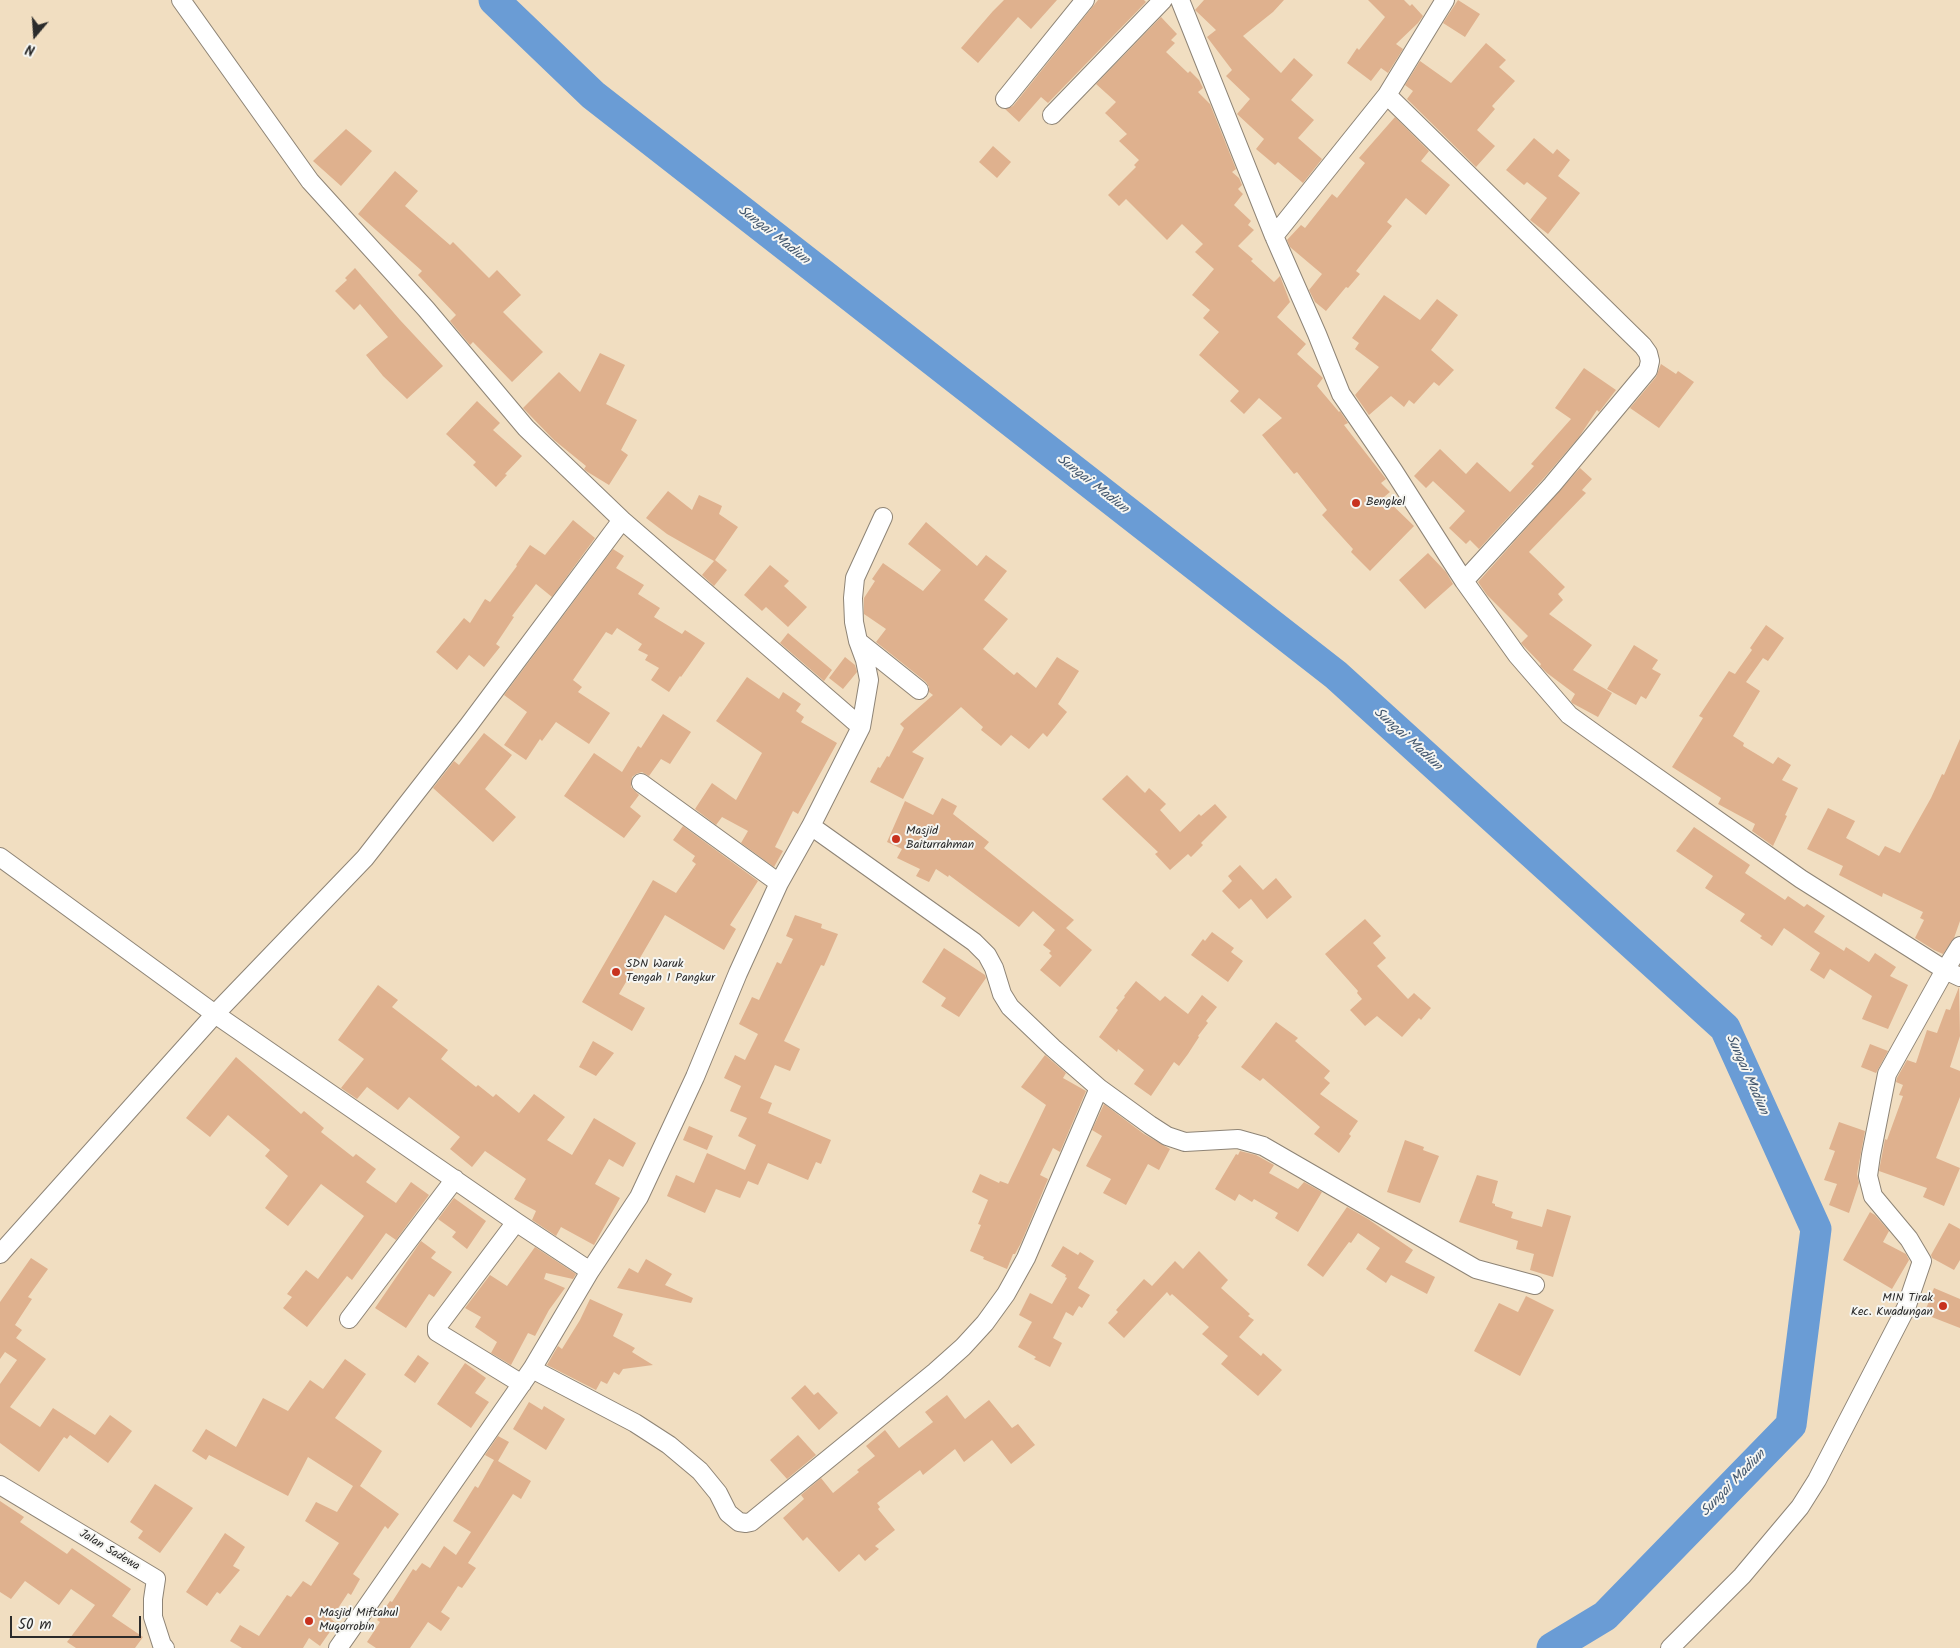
<!DOCTYPE html>
<html>
<head>
<meta charset="utf-8">
<style>
  body { margin:0 }
  #map { position:relative; width:1960px; height:1648px; overflow:hidden; background:#f1dec1; font-family:Kalam,sans-serif }
  canvas { display:block }
  .north { position:absolute; left:10px; top:10px; width:50px; height:50px; -webkit-text-stroke:4px #f6f6f2; paint-order:stroke; rotate:198deg; font-size:14px; font-weight:700; line-height:20px; text-align:center; color:#2b2b2b }
  .north::after { content:''; display:block; margin:auto; width:18px; height:22px; background:#2b2b2b; clip-path:polygon(50% 0,100% 100%,50% 72%,0 100%) }
  .scale { position:absolute; left:10px; top:1616px; width:131px; height:22px; box-sizing:border-box; border:2px solid #2b2b2b; border-top:0; padding-left:6px; font-size:15px; line-height:18px; white-space:nowrap; color:#2b2b2b; -webkit-text-stroke:4px #f6f6f2; paint-order:stroke }
</style>
</head>
<body>
<div id="map">
<canvas width="1960" height="1648"></canvas>
<div class="north">N</div>
<div class="scale">50 m</div>
</div>
<script>
const ctx = document.querySelector('canvas').getContext('2d');
ctx.lineJoin = 'round';
const toPath = rows => new Path2D(rows.map(r => 'M' + r).join(''));
function stroke(path, color, width, dash) { ctx.strokeStyle = color; ctx.lineWidth = width; ctx.lineCap = dash ? 'butt' : 'round'; ctx.setLineDash(dash || []); ctx.stroke(path); }
function paint(path, color) { ctx.fillStyle = color; ctx.fill(path, 'evenodd'); }
function label(font, color, halo, rows, align = 'center') {
  ctx.font = font + ' Kalam,sans-serif'; ctx.lineWidth = 4; ctx.setLineDash([]); ctx.textBaseline = 'middle'; ctx.strokeStyle = halo; ctx.fillStyle = color; for (const [text, x, y, turn = 0] of rows) {
    ctx.save(); ctx.translate(x, y); ctx.rotate((+turn || 0) * Math.PI / 180); ctx.textAlign = isNaN(turn) ? turn : align; if (halo) ctx.strokeText(text, 0, 0); ctx.fillText(text, 0, 0); ctx.restore();
  }
}
const river = toPath([
  [494,0,593,95,1336,675,1725,1028,1816,1229,1791,1425,1605,1616,1552,1648]
]);
const building = toPath([
  [1004,0,1057,0,1031,29,1018,17,978,63,961,48,993,11],
  [1098,0,1144,0,1146,2,1048,103,1041,97,1019,122,1005,109,1013,106],
  [1204,0,1284,0,1273,12,1243,36,1281,73,1294,58,1313,75,1291,100,1314,120,1298,138,1322,159,1303,183,1278,162,1275,165,1256,149,1264,139,1237,114,1250,99,1226,76,1232,70,1207,37,1216,30,1195,10],
  [1368,0,1404,0,1410,6,1412,4,1423,16,1418,23,1396,44,1403,49,1388,73,1381,68,1371,81,1347,63,1357,48,1359,50,1385,17],
  [1458,0,1480,14,1465,37,1443,23],
  [1161,17,1177,34,1171,40,1175,43,1166,52,1188,73,1190,71,1199,80,1203,88,1198,92,1210,104,1236,169,1232,172,1239,178,1242,185,1238,189,1243,194,1234,205,1251,221,1248,225,1254,230,1238,246,1253,259,1251,261,1274,282,1280,276,1290,302,1277,317,1306,344,1297,354,1323,378,1317,386,1339,412,1340,411,1348,423,1344,425,1386,479,1381,483,1390,492,1384,497,1414,526,1370,571,1351,552,1353,549,1322,515,1327,510,1297,472,1294,474,1262,435,1282,418,1259,398,1244,414,1230,401,1239,391,1199,355,1219,332,1203,318,1210,310,1192,295,1214,269,1195,252,1203,244,1182,224,1167,240,1126,199,1119,206,1108,195,1136,167,1134,165,1139,160,1119,141,1127,134,1105,113,1116,102,1096,84],
  [1486,43,1506,60,1499,67,1515,81,1492,106,1495,109,1477,130,1495,146,1476,167,1407,99,1413,91,1405,85,1420,61,1451,83],
  [1395,117,1429,151,1421,161,1450,185,1426,215,1406,198,1387,222,1392,226,1356,271,1360,274,1348,288,1346,287,1326,311,1315,302,1309,290,1322,274,1290,247,1287,240,1301,225,1305,228,1332,194,1337,198,1365,163,1359,158],
  [346,129,372,151,341,186,313,161],
  [1534,138,1553,154,1557,149,1570,160,1558,176,1580,193,1548,234,1530,220,1547,198,1527,182,1524,185,1506,170],
  [993,146,1011,162,997,178,979,162],
  [395,171,418,191,405,206,450,245,453,242,489,278,497,270,521,295,503,312,543,352,512,382,473,342,470,345,450,321,456,315,418,275,422,271,358,214],
  [355,268,400,320,443,366,407,399,383,376,366,355,388,337,360,304,354,310,335,291,347,280,345,278],
  [1384,295,1420,320,1437,299,1458,315,1431,350,1454,370,1439,386,1434,382,1414,404,1409,400,1404,407,1391,396,1369,415,1355,395,1379,367,1355,349,1359,343,1352,338],
  [600,353,625,365,606,404,637,420,621,450,628,455,609,485,586,471,584,469,586,466,554,440,523,408,559,372,580,392],
  [1661,364,1676,374,1678,371,1694,382,1659,428,1630,408,1656,377],
  [1584,368,1616,390,1599,412,1597,410,1579,437,1544,478,1479,549,1470,540,1466,544,1449,528,1465,511,1433,481,1426,488,1414,476,1440,449,1466,474,1477,462,1510,492,1534,466,1531,464,1571,419,1555,408],
  [477,401,500,423,493,430,522,456,505,474,507,475,496,487,473,465,476,462,446,434],
  [1580,468,1592,479,1582,490,1586,493,1529,552,1565,587,1558,594,1563,600,1549,614,1592,645,1573,670,1612,693,1598,717,1572,703,1571,701,1575,694,1547,673,1540,666,1541,664,1521,643,1528,636,1487,595,1478,582],
  [668,491,692,510,699,495,722,506,719,514,738,527,715,560,727,570,714,586,702,575,714,561,667,534,646,518],
  [573,520,595,538,552,597,536,584,512,616,514,617,496,644,500,647,484,667,469,655,457,670,436,652,464,618,470,623,485,599,490,602,517,566,516,565,530,545,545,555],
  [926,522,977,566,986,555,1007,571,984,600,1008,619,983,649,1014,675,1017,672,1036,688,1057,657,1079,671,1058,704,1067,712,1047,737,1043,733,1029,749,1011,735,1001,746,981,730,983,727,961,707,912,752,924,758,903,799,870,782,878,767,880,768,887,756,889,757,904,728,900,724,933,695,929,692,929,687,926,682,876,642,886,629,864,614,864,598,875,581,872,579,883,563,923,591,941,570,908,544],
  [613,549,624,556,616,568,644,585,638,594,660,608,654,617,682,634,685,630,705,643,681,677,680,676,669,692,651,680,659,668,645,660,648,655,638,650,642,644,617,628,612,635,606,632,573,680,582,687,578,692,610,713,589,744,556,722,542,741,540,739,526,760,504,745,527,712,504,695],
  [1428,553,1446,572,1453,584,1425,609,1399,580],
  [770,565,789,581,784,586,807,607,788,627,766,607,762,611,744,595],
  [1766,625,1784,638,1768,661,1763,658,1746,682,1760,691,1733,736,1744,743,1743,746,1773,764,1778,757,1791,765,1782,780,1798,788,1785,815,1787,816,1773,846,1752,831,1755,824,1718,804,1721,798,1672,767,1703,718,1699,716,1729,671,1735,674,1752,650,1750,648],
  [788,633,832,670,824,681,780,643],
  [1634,645,1658,660,1652,669,1661,674,1646,699,1641,696,1636,705,1607,689],
  [845,657,855,665,857,672,843,689,829,678],
  [747,677,779,699,783,692,801,704,796,711,804,717,801,722,837,743,798,814,793,811,775,847,783,851,774,867,741,843,748,831,722,817,716,825,695,809,712,783,736,800,762,753,716,721],
  [663,714,691,732,670,764,661,759,649,776,642,772,636,774,632,777,631,787,639,795,630,807,641,816,624,838,564,796,594,753,622,772,638,746,641,748],
  [484,733,512,755,485,789,516,817,493,842,433,788,454,761,459,765],
  [1960,739,1960,921,1954,938,1943,954,1934,950,1915,938,1924,920,1920,918,1923,912,1883,893,1882,897,1839,875,1843,866,1807,849,1828,808,1855,821,1846,838,1879,856,1885,846,1900,853,1931,798,1942,774,1944,775],
  [1127,775,1145,793,1149,788,1166,804,1160,810,1180,832,1199,814,1201,816,1215,804,1227,817,1201,843,1203,845,1191,857,1188,854,1170,870,1155,854,1158,852,1102,799],
  [942,798,957,806,953,814,989,842,984,848,1074,920,1066,928,1092,950,1060,987,1040,970,1052,956,1049,953,1051,951,1043,945,1055,930,1033,911,1019,927,949,875,948,877,936,869,929,882,916,876,920,869,897,858,902,849,887,842,905,801,933,815],
  [683,826,758,881,730,925,736,929,724,950,665,915,619,994,645,1008,632,1031,582,1002,653,880,676,893,696,864,692,861,695,856,673,840],
  [1694,827,1750,865,1745,873,1785,900,1788,896,1804,907,1807,904,1825,916,1814,932,1844,951,1846,947,1869,962,1875,953,1896,967,1890,976,1908,985,1888,1029,1862,1019,1872,996,1830,969,1824,979,1810,970,1820,953,1784,928,1772,946,1760,938,1762,936,1740,921,1745,914,1705,888,1713,876,1676,851],
  [1240,865,1263,890,1276,878,1292,897,1267,919,1251,899,1239,909,1222,891,1232,881,1228,876],
  [795,915,822,924,821,928,838,934,824,966,821,965,784,1041,800,1049,790,1071,775,1065,760,1098,772,1103,768,1113,831,1140,821,1164,816,1162,808,1180,768,1163,758,1185,748,1181,740,1198,716,1189,705,1213,667,1196,676,1175,694,1183,707,1153,745,1170,756,1145,738,1136,747,1118,730,1111,741,1086,724,1078,735,1055,745,1060,758,1034,739,1024,752,997,759,1000,777,962,781,964,793,939,786,936],
  [1365,919,1381,936,1373,943,1386,958,1377,966,1408,999,1414,993,1431,1008,1421,1020,1419,1018,1402,1037,1377,1016,1365,1026,1350,1010,1362,999,1357,993,1358,991,1325,954],
  [1212,932,1234,948,1231,952,1243,961,1228,982,1191,955,1203,939,1205,941],
  [944,948,985,975,986,978,959,1017,941,1006,946,998,922,982],
  [1136,981,1160,1001,1165,996,1188,1014,1202,995,1217,1007,1206,1021,1208,1023,1198,1036,1199,1037,1188,1054,1179,1066,1174,1062,1151,1096,1134,1084,1144,1070,1118,1049,1117,1052,1099,1037,1118,1010,1116,1008,1125,997,1124,996],
  [378,985,398,1000,392,1007,448,1050,441,1059,476,1087,478,1085,493,1097,496,1094,519,1113,534,1094,565,1117,547,1140,572,1155,594,1118,636,1143,623,1167,609,1159,595,1184,620,1198,594,1245,561,1227,556,1236,532,1220,536,1211,514,1199,526,1179,485,1151,472,1167,450,1149,460,1137,409,1097,398,1110,367,1087,357,1099,341,1088,364,1059,338,1040],
  [1959,987,1960,1036,1950,1067,1960,1071,1960,1097,1936,1158,1960,1168,1944,1206,1923,1197,1927,1188,1879,1171,1885,1139,1887,1140,1903,1096,1899,1095,1903,1085,1896,1082,1897,1078,1907,1060,1916,1063,1927,1030,1937,1033,1946,1009,1950,1010],
  [1276,1022,1298,1038,1295,1041,1330,1071,1324,1078,1330,1083,1320,1094,1358,1121,1349,1134,1351,1136,1339,1153,1314,1134,1320,1127,1263,1078,1260,1081,1241,1067],
  [593,1041,614,1053,596,1076,579,1067],
  [1870,1044,1888,1051,1876,1073,1861,1067],
  [1045,1055,1066,1073,1063,1078,1086,1091,1060,1152,1053,1148,1040,1175,1048,1179,1021,1243,1015,1254,1013,1254,1007,1269,983,1259,984,1257,970,1251,981,1225,978,1224,988,1200,972,1192,980,1174,999,1183,1000,1181,1008,1184,1046,1105,1021,1087],
  [236,1057,301,1114,304,1111,324,1128,321,1132,353,1157,356,1154,376,1169,366,1182,396,1203,411,1182,429,1195,396,1240,386,1233,352,1280,347,1276,307,1327,283,1308,292,1297,287,1294,306,1270,318,1279,364,1216,321,1184,288,1226,265,1208,288,1176,265,1156,270,1150,228,1115,210,1137,186,1118],
  [1104,1104,1144,1134,1170,1149,1159,1170,1148,1164,1126,1205,1103,1193,1111,1179,1086,1166,1102,1136,1092,1130],
  [1839,1122,1865,1131,1857,1174,1859,1183,1849,1213,1829,1205,1837,1184,1824,1180,1835,1151,1829,1149],
  [689,1126,713,1136,707,1150,683,1140],
  [1405,1140,1424,1147,1423,1150,1439,1156,1420,1203,1387,1192],
  [1240,1151,1256,1155,1274,1165,1269,1173,1298,1189,1304,1182,1322,1192,1298,1232,1275,1218,1278,1213,1254,1199,1252,1202,1239,1194,1235,1201,1215,1189,1236,1154,1238,1155],
  [1477,1175,1498,1181,1492,1203,1495,1204,1495,1206,1513,1212,1511,1218,1542,1227,1547,1209,1571,1216,1553,1277,1530,1270,1534,1254,1516,1249,1518,1241,1459,1222],
  [454,1198,486,1221,467,1249,452,1237,456,1232,438,1219],
  [1347,1207,1368,1219,1413,1250,1405,1262,1435,1277,1427,1294,1391,1275,1386,1283,1366,1269,1380,1248,1358,1233,1351,1243,1349,1242,1323,1277,1307,1265],
  [1870,1212,1875,1215,1889,1231,1883,1242,1906,1254,1909,1260,1892,1289,1843,1260],
  [1949,1223,1960,1229,1960,1260,1954,1270,1932,1258,1931,1255],
  [421,1241,436,1252,431,1258,452,1272,434,1297,429,1294,406,1328,375,1308],
  [1063,1246,1078,1255,1080,1252,1094,1261,1078,1288,1090,1295,1082,1308,1079,1306,1073,1316,1066,1312,1053,1338,1062,1343,1050,1367,1034,1359,1036,1357,1018,1347,1032,1322,1019,1315,1030,1293,1052,1304,1067,1278,1065,1277,1066,1275,1051,1266],
  [535,1247,576,1274,573,1279,546,1273,544,1279,565,1288,549,1310,535,1336,528,1333,511,1365,491,1353,497,1342,475,1327,481,1317,465,1308,490,1275,507,1286],
  [1199,1251,1228,1280,1221,1288,1250,1314,1248,1316,1254,1320,1239,1337,1261,1356,1263,1353,1282,1370,1258,1396,1221,1364,1228,1356,1202,1334,1209,1327,1172,1294,1170,1296,1167,1292,1124,1338,1108,1323,1118,1312,1116,1310,1144,1279,1152,1286,1175,1261,1183,1269],
  [31,1258,48,1269,28,1297,32,1299,15,1325,22,1330,16,1338,46,1359,10,1407,40,1427,53,1408,95,1435,110,1415,132,1431,108,1463,70,1435,67,1439,64,1437,39,1472,0,1443,0,1384,17,1360,5,1352,0,1359,0,1302],
  [646,1259,672,1274,665,1285,693,1298,691,1303,617,1288,629,1268,638,1273],
  [1934,1288,1960,1299,1960,1328,1924,1314],
  [1526,1296,1554,1310,1520,1376,1474,1351,1499,1303,1518,1312],
  [590,1299,623,1314,613,1336,635,1348,632,1352,653,1365,623,1369,619,1375,614,1372,607,1384,601,1381,596,1390,547,1365,558,1346,562,1349,580,1320],
  [418,1355,429,1363,415,1383,404,1375],
  [345,1359,366,1374,335,1418,382,1451,360,1486,399,1514,388,1529,385,1526,353,1574,360,1579,351,1595,348,1593,331,1619,336,1623,320,1646,309,1638,303,1648,242,1648,230,1641,240,1625,259,1636,287,1595,291,1597,303,1581,311,1586,339,1543,305,1521,316,1502,337,1512,353,1486,308,1457,288,1496,209,1455,206,1460,192,1451,206,1429,236,1447,263,1398,288,1411,310,1380,323,1389],
  [465,1363,486,1378,475,1393,489,1402,471,1428,437,1404],
  [805,1385,814,1395,818,1392,838,1413,819,1430,791,1398],
  [947,1395,965,1419,989,1400,1012,1428,1018,1424,1035,1445,1011,1464,992,1440,964,1462,955,1449,923,1475,920,1470,877,1503,880,1507,878,1509,895,1530,875,1546,879,1549,865,1561,859,1554,839,1572,807,1537,803,1541,783,1518,804,1499,801,1495,821,1478,833,1493,859,1472,857,1470,875,1456,866,1446,885,1430,899,1448,933,1422,925,1412],
  [529,1402,542,1410,544,1406,565,1419,546,1450,513,1429],
  [798,1435,816,1455,787,1479,770,1460],
  [498,1436,509,1442,498,1461,531,1481,521,1499,513,1494,468,1563,476,1568,462,1588,458,1586,441,1612,450,1618,441,1631,428,1622,410,1648,376,1648,367,1642,380,1622,377,1620,390,1601,392,1602,413,1569,416,1571,422,1563,430,1568,444,1546,456,1555,471,1532,453,1521,475,1486,478,1488,494,1460,485,1455],
  [155,1484,193,1508,160,1553,138,1538,143,1531,130,1522],
  [0,1501,24,1517,20,1522,67,1554,72,1548,131,1589,112,1616,143,1637,135,1648,76,1648,67,1642,95,1605,71,1589,59,1605,25,1581,11,1599,0,1592],
  [225,1533,245,1547,233,1566,240,1570,220,1594,217,1592,207,1606,186,1592]
]);
const minor = toPath([
  [181,0,310,181,426,309,526,428,622,520,861,727,811,826,779,883,738,973,695,1077,639,1197,590,1271,532,1369,338,1648],
  [1180,0,1274,236,1317,334,1341,394,1393,470,1464,581,1517,655,1569,715,1601,738,1801,879,1945,970,1960,977],
  [1387,95,1643,346,1648,353,1650,361,1648,370,1643,376,1552,485,1464,581],
  [1005,99,1085,0],
  [1052,115,1163,0],
  [1274,236,1387,95,1445,0],
  [859,642,919,690],
  [861,727,869,680,865,660,858,641,854,622,853,598,855,578,883,517],
  [641,783,779,883],
  [811,826,974,942,987,955,994,968,1002,994,1010,1007,1053,1048,1099,1088,1150,1125,1167,1136,1185,1142,1238,1139,1263,1146,1476,1269,1535,1285],
  [0,857,215,1014,516,1222,590,1271],
  [516,1222,437,1327,437,1332,522,1384],
  [0,1254,215,1014,365,858,468,726,622,520],
  [349,1319,455,1179],
  [532,1369,635,1423,669,1445,700,1471,718,1493,728,1513,739,1522,746,1523,751,1522,935,1372,963,1347,985,1323,1006,1294,1026,1258,1099,1088],
  [0,1485,156,1579,153,1599,153,1617,162,1645,165,1648],
  [1670,1648,1742,1576,1800,1507,1817,1480,1906,1308,1922,1261,1909,1239,1873,1196,1868,1176,1871,1155,1887,1074,1945,970,1960,946]
]);
const markers = [
  [1356,503,5,"#c8321e"],
  [896,839,5,"#c8321e"],
  [616,972,5,"#c8321e"],
  [1943,1306,5,"#c8321e"],
  [309,1621,5,"#c8321e"]
];
const poiNames = [
  ["Bengkel",1366,503],
  ["Masjid",906,832],
  ["Baiturrahman",906,846],
  ["SDN Waruk",626,965],
  ["Tengah 1 Pangkur",626,979],
  ["MIN Tirak",1933,1299,"right"],
  ["Kec. Kwadungan",1933,1313,"right"],
  ["Masjid Miftahul",319,1614],
  ["Muqorrobin",319,1628]
];
const streetNames = [
  ["Jalan Sadewa",109,1551,31]
];
const waterNames = [
  ["Sungai Madiun",773,236,38],
  ["Sungai Madiun",1092,485,38],
  ["Sungai Madiun",1407,740,42],
  ["Sungai Madiun",1746,1075,66],
  ["Sungai Madiun",1734,1484,-46]
];
stroke(river, '#6a9cd5', 31);
paint(building, '#dfb18e');
stroke(minor, '#8e8476', 20);
stroke(minor, '#fff', 18);
for (const [x, y, r, color] of markers) { const dot = new Path2D(); dot.arc(x, y, r, 0, 2 * Math.PI); ctx.fillStyle = color; ctx.fill(dot); stroke(dot, '#f6f6f2', 2); }
label('12px', '#2b2b2b', '#f6f6f2', poiNames, 'left');
label('12px', '#2b2b2b', '#f6f6f2', streetNames);
label('italic 14px', '#44586f', '#f6f6f2', waterNames);
</script>
</body>
</html>
